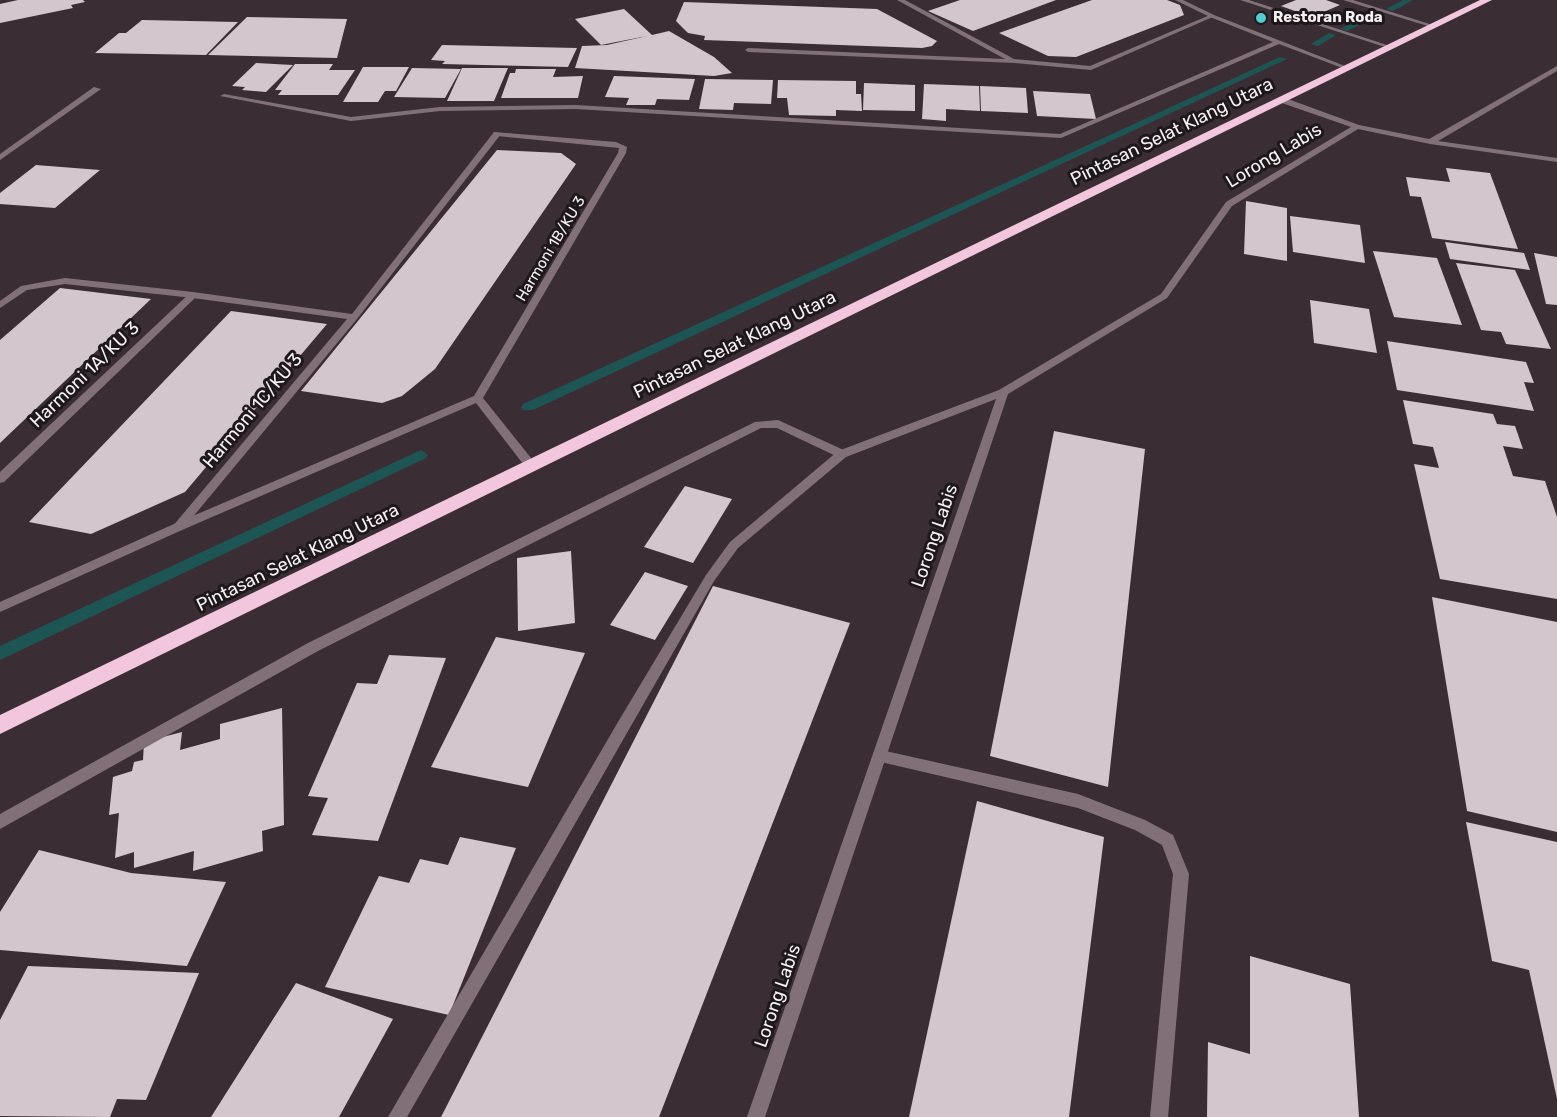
<!DOCTYPE html>
<html>
<head>
<meta charset="utf-8">
<style>
  body { margin:0 }
  canvas { display:block; background:#3a2e34 }
</style>
</head>
<body>
<canvas width="1557" height="1117"></canvas>
<script>
const ctx = document.querySelector('canvas').getContext('2d');
ctx.lineJoin = 'round';
const toPath = rows => new Path2D(rows.map(r => 'M' + r).join(''));
function paint(path, color) { ctx.fillStyle = color; ctx.fill(path, 'evenodd'); }
function stroke(path, color, width, dash) { ctx.strokeStyle = color; ctx.lineWidth = width; ctx.lineCap = dash ? 'butt' : 'round'; ctx.setLineDash(dash || []); ctx.stroke(path); }
function label(font, color, halo, rows, align = 'center') {
  ctx.font = font + ' Rubik,sans-serif'; ctx.lineWidth = 6; ctx.setLineDash([]); ctx.textBaseline = 'middle'; ctx.strokeStyle = halo; ctx.fillStyle = color; for (const [text, x, y, turn = 0] of rows) {
    ctx.save(); ctx.translate(x, y); ctx.rotate((+turn || 0) * Math.PI / 180); ctx.textAlign = isNaN(turn) ? turn : align; if (halo) ctx.strokeText(text, 0, 0); ctx.fillText(text, 0, 0); ctx.restore();
  }
}
const stream = toPath([
  [1403,0,1413,0,1393,11,1386,9,1403,0],
  [1371,14,1378,16,1347,31,1340,29,1371,14],
  [1329,33,1336,35,1318,46,1311,44,1329,33],
  [1280,57,1287,59,533,410,523,410,521,407,523,404,1280,57],
  [421,450,428,455,426,458,0,660,0,646,421,450]
]);
const building = toPath([
  [18,0,83,0,85,2,71,5,73,8,0,23,0,4],
  [960,0,1056,0,973,31,928,11],
  [1092,0,1167,0,1180,5,1184,15,1076,57,1048,56,999,33],
  [1296,0,1326,0,1340,5,1312,17,1281,6],
  [684,2,877,9,937,41,932,46,922,48,704,40,705,36,688,33,676,21],
  [624,9,652,35,669,31,714,57,732,73,714,76,575,68,582,46,607,45,647,36,601,45,575,19],
  [247,17,347,19,337,58,208,55],
  [142,20,238,22,206,55,95,53,119,33,126,33],
  [442,45,577,48,568,67,442,64,445,61,431,60],
  [256,63,293,65,266,92,242,90,245,87,232,86],
  [295,64,333,64,329,70,355,70,338,95,278,95,282,90,275,90],
  [363,67,409,67,396,91,385,91,378,102,343,102],
  [412,68,461,69,445,98,394,97],
  [462,68,508,68,494,101,447,101],
  [516,69,556,69,553,77,583,76,578,98,501,98,510,73,515,73],
  [614,76,695,79,689,100,657,99,655,105,626,105,629,98,605,97],
  [705,79,773,80,771,104,734,103,733,110,699,109],
  [778,80,856,81,856,94,861,94,862,111,836,110,836,116,789,115,787,98,777,98],
  [864,83,915,85,915,111,863,110],
  [924,84,979,86,980,111,946,109,946,121,922,119],
  [980,86,1026,88,1028,113,981,111],
  [1033,91,1090,94,1096,119,1037,116],
  [497,150,561,153,576,164,435,369,402,396,382,403,301,391],
  [36,165,100,170,55,208,0,204,0,193],
  [1446,168,1490,173,1518,249,1432,238,1421,197,1410,196,1406,177,1450,182],
  [1246,201,1287,208,1287,261,1244,254],
  [1290,216,1360,225,1365,263,1293,252],
  [1445,242,1524,253,1530,270,1450,259],
  [1373,251,1437,258,1462,325,1394,317],
  [1534,253,1557,257,1557,305,1546,304],
  [1456,263,1515,270,1551,349,1506,344,1501,332,1481,330],
  [60,288,151,299,0,443,0,340],
  [1310,300,1369,309,1377,353,1314,343],
  [231,311,327,324,185,492,91,534,29,522],
  [1387,341,1526,362,1534,383,1524,382,1534,411,1397,390],
  [1403,400,1493,414,1497,424,1515,426,1523,449,1503,446,1513,476,1545,481,1557,517,1557,599,1440,579,1414,464,1439,468,1433,447,1413,444],
  [1054,431,1145,449,1108,787,990,756],
  [685,486,732,499,693,563,644,547],
  [571,551,575,623,518,631,517,558],
  [645,572,688,586,655,640,610,625],
  [713,586,850,623,659,1117,441,1117],
  [1432,597,1557,622,1557,832,1467,811],
  [496,637,585,653,528,787,431,767],
  [389,655,446,658,378,841,312,835,328,798,308,796,357,683,377,684],
  [282,708,284,825,262,831,263,851,193,871,194,851,134,868,134,852,115,858,119,813,109,815,113,777,132,771,134,762,143,760,144,742,182,732,180,750,220,739,220,724],
  [977,801,1104,837,1069,1117,909,1117],
  [1466,822,1557,842,1557,1099,1529,970,1492,961],
  [460,837,516,848,449,1015,325,987,379,876,409,883,420,859,448,865],
  [39,850,131,873,226,882,187,966,0,950,0,912],
  [1250,956,1350,984,1359,1117,1207,1117,1208,1042,1250,1054],
  [28,966,199,973,146,1100,117,1099,110,1117,0,1116,0,1020],
  [296,983,393,1019,339,1117,211,1117]
]);
const lane = toPath([
  [897,0,905,0,1014,59,1090,66,1210,15,1215,16,1091,70,1015,63,748,52,745,50,748,48,1005,59,897,0],
  [1240,0,1249,0,1393,47,1388,48,1240,0],
  [1343,0,1353,0,1436,26,1431,27,1343,0],
  [94,87,101,89,0,160,0,154,94,87],
  [494,132,501,134,357,319,182,530,178,531,172,527,347,319,193,298,65,284,27,290,0,308,0,301,21,286,65,278,193,292,352,314,494,132],
  [778,420,846,451,847,454,846,457,838,457,777,428,761,428,318,651,0,829,0,814,308,643,755,422,778,420],
  [881,750,1078,794,1145,820,1173,835,1189,874,1168,1117,1150,1117,1173,874,1162,845,1135,830,1078,808,881,762,876,760,874,756,876,752,881,750]
]);
const street = toPath([
  [1175,0,1183,0,1214,15,1350,68,1345,69,1279,44,1061,138,576,109,440,111,351,121,220,96,224,94,351,117,440,107,576,105,1060,134,1273,42,1210,17,1175,0],
  [1557,66,1557,71,1438,141,1557,158,1557,162,1430,144,1358,129,1232,206,1167,298,1008,394,765,1117,747,1117,996,399,846,457,738,548,714,581,407,1117,388,1117,618,722,706,575,730,542,838,451,999,390,1161,294,1226,202,1351,127,1279,102,1279,98,1285,98,1359,125,1429,139,1557,66],
  [494,132,616,142,627,147,626,153,483,398,535,463,537,466,535,469,527,469,476,403,182,530,0,612,0,602,174,524,474,396,618,153,619,148,497,136,493,134,494,132],
  [193,292,198,295,196,297,4,482,0,483,0,472,190,293,193,292]
]);
const highway = toPath([
  [1480,0,1492,0,0,734,0,715,1480,0]
]);
const markers = [
  [1261,18,6,"#52cdce"]
];
const farPoinames = [
  ["Restoran Roda",1273,18]
];
const farStreetnames = [
  ["Harmoni 1B/KU 3",551,249,-59]
];
const streetNames = [
  ["Pintasan Selat Klang Utara",1172,132,-26],
  ["Lorong Labis",1274,156,-31],
  ["Pintasan Selat Klang Utara",735,345,-26],
  ["Harmoni 1A/KU 3",85,375,-44],
  ["Harmoni 1C/KU 3",253,411,-50],
  ["Lorong Labis",935,536,-71],
  ["Pintasan Selat Klang Utara",298,558,-26],
  ["Lorong Labis",778,996,-71]
];
paint(stream, '#1d5555');
paint(building, '#d4c6cd');
paint(lane, '#827079');
paint(street, '#827079');
paint(highway, '#f2c6dc');
for (const [x, y, r, color] of markers) { const dot = new Path2D(); dot.arc(x, y, r, 0, 2 * Math.PI); ctx.fillStyle = color; ctx.fill(dot); stroke(dot, '#1d181b', 2); }
label('bold 15px', '#f7f0f3', '#1d181b', farPoinames, 'left');
label('15px', '#f7f0f3', '#1d181b', farStreetnames);
label('18px', '#f7f0f3', '#1d181b', streetNames);
</script>
</body>
</html>
